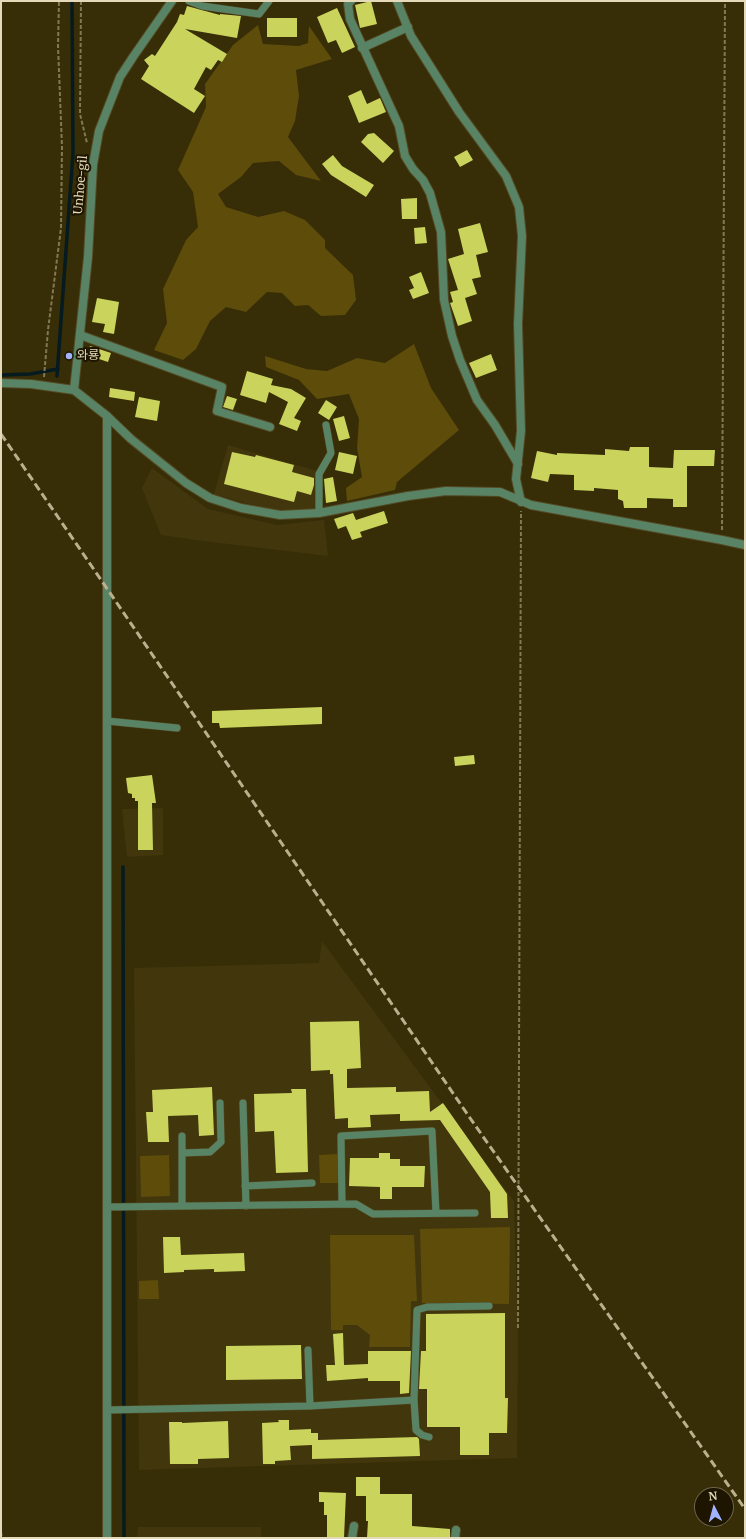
<!DOCTYPE html>
<html>
<head>
<meta charset="utf-8">
<style>
  body { margin:0 }
  #map { position:relative; width:746px; height:1539px; overflow:hidden; background:#372d07; font-family:Merriweather,serif }
  canvas { display:block }
  .frame { position:absolute; inset:0; border:2px solid #e4dab9; pointer-events:none }
  .north { position:absolute; left:694px; top:1487px; width:40px; height:40px; box-sizing:border-box; background:#1d1500; border:1px solid #6d644a; border-radius:50%; rotate:354deg; font-size:11px; font-weight:700; line-height:16px; text-align:center; color:#e4dab9 }
  .north::after { content:''; display:block; margin:auto; width:14px; height:18px; background:#a1b3fd; clip-path:polygon(50% 0,100% 100%,50% 72%,0 100%) }
</style>
</head>
<body>
<div id="map">
<canvas width="746" height="1539"></canvas>
<div class="frame"></div>
<div class="north">N</div>
</div>
<script>
const ctx = document.querySelector('canvas').getContext('2d');
ctx.lineJoin = 'round';
function paint(path, color) { ctx.fillStyle = color; ctx.fill(path, 'evenodd'); }
const toPath = rows => new Path2D(rows.map(r => 'M' + r).join(''));
function stroke(path, color, width, dash) { ctx.strokeStyle = color; ctx.lineWidth = width; ctx.lineCap = dash ? 'butt' : 'round'; ctx.setLineDash(dash || []); ctx.stroke(path); }
function label(font, color, halo, rows, align = 'center') {
  ctx.font = font + ' Merriweather,"Noto Sans KR",serif'; ctx.lineWidth = 4; ctx.setLineDash([]); ctx.textBaseline = 'middle'; ctx.strokeStyle = halo; ctx.fillStyle = color; for (const [text, x, y, turn = 0] of rows) {
    ctx.save(); ctx.translate(x, y); ctx.rotate((+turn || 0) * Math.PI / 180); ctx.textAlign = isNaN(turn) ? turn : align; if (halo) ctx.strokeText(text, 0, 0); ctx.fillText(text, 0, 0); ctx.restore();
  }
}
const built = toPath([
  [228,445,317,471,316,509,278,512,214,494],
  [152,468,208,509,277,525,324,520,328,556,203,541,161,535,142,488],
  [163,808,163,855,127,857,122,809],
  [322,941,514,1201,518,1340,517,1458,139,1470,134,968,319,963],
  [138,1527,261,1527,261,1538,137,1538]
]);
const green = toPath([
  [258,25,263,44,299,46,308,43,309,26,332,59,296,70,299,96,295,121,288,137,321,181,296,175,279,161,253,163,241,177,218,194,226,207,258,217,284,211,305,220,325,240,325,248,353,275,356,300,345,315,321,316,308,305,295,306,282,293,267,292,246,312,226,307,210,321,196,349,183,360,154,350,167,323,163,289,186,240,198,227,193,192,178,170,206,107,205,84,233,45],
  [414,344,431,388,459,430,397,482,395,490,347,501,346,488,362,477,357,448,359,419,349,394,317,399,299,380,266,367,265,356,306,369,327,371,357,358,385,363],
  [338,1154,339,1183,320,1183,319,1155],
  [169,1155,170,1196,141,1197,140,1156],
  [510,1227,509,1304,422,1303,420,1229],
  [330,1235,414,1235,417,1301,411,1301,410,1347,369,1347,370,1335,357,1325,343,1325,343,1330,331,1330],
  [158,1280,159,1299,139,1299,139,1281]
]);
const stream = toPath([
  [1,375,30,374,58,369],
  [57,376,73,153,72,1],
  [123,867,124,1538]
]);
const building = toPath([
  [371,1,377,24,360,28,355,5],
  [187,6,220,15,220,14,241,16,237,38,185,29,227,54,222,62,218,60,211,70,206,67,194,89,205,96,194,113,141,79,149,66,144,60,152,54,155,56,177,22,180,14,184,15],
  [337,8,355,47,342,53,336,40,328,43,317,17],
  [267,18,297,18,297,37,267,37],
  [361,90,367,104,380,98,386,112,359,123,348,96],
  [374,133,394,151,383,163,361,142,368,134],
  [467,150,473,160,460,167,454,157],
  [333,155,342,166,374,185,366,197,331,175,322,164],
  [417,198,417,219,402,219,401,199],
  [480,223,488,252,476,255,481,277,472,279,477,294,465,298,472,321,458,326,450,303,453,302,450,292,458,290,448,259,464,254,458,229],
  [425,227,427,243,415,244,414,228],
  [421,272,429,293,413,299,409,290,414,288,409,277],
  [97,298,119,302,114,334,103,332,105,324,92,322],
  [90,346,111,353,108,362,87,355],
  [491,354,497,370,476,378,469,363],
  [247,371,273,379,271,385,291,389,306,398,294,418,301,421,297,431,279,424,288,402,269,392,266,403,240,395],
  [110,388,135,392,134,401,109,397],
  [227,396,237,399,233,410,223,407],
  [139,397,160,401,157,421,135,417],
  [326,400,337,407,329,420,318,413],
  [344,416,350,438,339,441,333,419],
  [630,447,649,447,649,467,673,468,674,450,715,450,714,466,687,466,687,507,673,507,673,499,647,498,647,508,624,508,623,501,618,499,618,490,594,488,594,491,574,490,574,475,550,474,548,482,531,478,537,451,557,455,557,453,605,455,605,449,629,451],
  [232,452,255,457,256,455,294,465,292,472,314,478,314,485,311,495,297,491,294,502,224,484],
  [339,452,357,456,353,474,335,470],
  [333,477,337,501,326,503,324,479],
  [384,511,388,523,360,532,362,537,352,540,346,526,338,529,334,519,353,513,356,520],
  [322,707,322,724,220,728,219,723,212,723,212,711],
  [474,755,475,764,455,766,454,757],
  [152,775,156,803,152,803,153,850,138,850,138,801,135,801,135,798,132,798,132,794,128,793,126,778],
  [359,1021,361,1068,347,1069,347,1088,396,1087,396,1092,429,1091,430,1112,443,1103,507,1194,508,1218,491,1218,490,1192,440,1120,400,1121,400,1114,370,1115,371,1127,348,1128,348,1118,335,1119,333,1074,330,1074,330,1070,311,1071,310,1022],
  [212,1087,214,1135,199,1136,198,1115,168,1116,169,1142,148,1142,146,1112,153,1112,152,1090],
  [291,1089,306,1089,308,1172,276,1173,274,1131,255,1132,254,1094,292,1093],
  [379,1153,390,1153,390,1159,400,1159,400,1166,425,1166,424,1187,392,1187,392,1199,380,1199,380,1187,349,1186,350,1158,379,1158],
  [163,1237,180,1237,181,1255,244,1253,245,1271,214,1272,214,1269,184,1270,184,1272,164,1273],
  [505,1313,505,1398,508,1398,507,1433,489,1433,489,1455,460,1455,460,1427,427,1427,427,1389,419,1389,421,1351,426,1351,426,1314],
  [343,1333,344,1365,368,1364,368,1351,411,1351,409,1393,400,1394,400,1381,368,1381,368,1378,327,1381,326,1365,335,1365,333,1334],
  [301,1345,302,1379,226,1380,226,1346],
  [278,1420,289,1420,289,1430,311,1429,311,1433,318,1433,318,1440,417,1437,419,1439,420,1456,312,1459,312,1445,290,1446,291,1460,275,1461,275,1464,263,1464,262,1423,279,1422],
  [228,1421,229,1458,198,1459,198,1464,170,1464,169,1422,182,1422,182,1423],
  [356,1477,380,1477,380,1494,412,1494,412,1526,450,1529,450,1538,367,1538,368,1521,366,1521,366,1496,356,1496],
  [319,1492,346,1493,344,1538,327,1538,327,1515,324,1515,324,1502,319,1502]
]);
const path = toPath([
  [81,1,80,114,87,143],
  [44,377,48,330,61,228,62,147,58,46,59,1],
  [722,530,725,1],
  [518,1328,521,511],
  [1,1532,2,1538]
]);
const service = toPath([
  [189,1,202,6,259,14,269,1],
  [319,513,319,474,331,453,326,425],
  [107,721,177,728],
  [243,1103,246,1206],
  [182,1136,182,1206],
  [182,1153,210,1152,221,1142,220,1103],
  [245,1186,312,1183],
  [342,1204,341,1136,432,1131,436,1213],
  [107,1207,356,1204,373,1214,475,1213],
  [308,1350,310,1406],
  [414,1400,416,1430,422,1435,429,1437],
  [107,1410,310,1406,414,1400,417,1310,427,1307,489,1306]
]);
const minor = toPath([
  [351,1,348,4,350,19,399,126,405,156,413,169,423,180,430,193,441,232,444,300,452,336,460,360,477,400,495,425,518,464],
  [397,1,411,36,459,112,506,176,519,207,522,236,518,324,521,431,516,479,521,502],
  [362,48,408,27],
  [80,335,222,387,217,411,270,427],
  [352,1538,354,1526],
  [455,1538,456,1530]
]);
const tertiary = toPath([
  [1,383,31,384,74,390,107,416,131,439,186,483,210,498,241,508,280,515,319,513,408,496,446,491,500,492,531,505,722,540,745,545],
  [74,390,88,257,93,165,99,131,120,77,133,57,172,1],
  [107,1538,107,416]
]);
const rail = toPath([
  [1,434,470,1118,745,1509]
]);
const markers = [
  [69,356,4,"#a1b3fd"]
];
const streetNames = [
  ["Unhoe-gil",81,185,-85]
];
const poiNames = [
  ["와룡",77,356]
];
paint(built, '#42360c');
paint(green, '#5d4c0a');
stroke(stream, '#061b20', 3.5);
paint(building, '#cad45d');
stroke(service, '#534923', 8);
stroke(minor, '#534923', 10);
stroke(tertiary, '#534923', 10);
stroke(path, '#827854', 2, [4, 2]);
stroke(service, '#598365', 7);
stroke(minor, '#598365', 8);
stroke(tertiary, '#598365', 8);
stroke(rail, '#bab08e', 3, [8, 4]);
for (const [x, y, r, color] of markers) { const dot = new Path2D(); dot.arc(x, y, r, 0, 2 * Math.PI); ctx.fillStyle = color; ctx.fill(dot); stroke(dot, '#1d1500', 1.5); }
label('12px', '#e4dab9', '#1d1500', streetNames);
label('12px', '#e4dab9', '#1d1500', poiNames, 'left');
</script>
</body>
</html>
